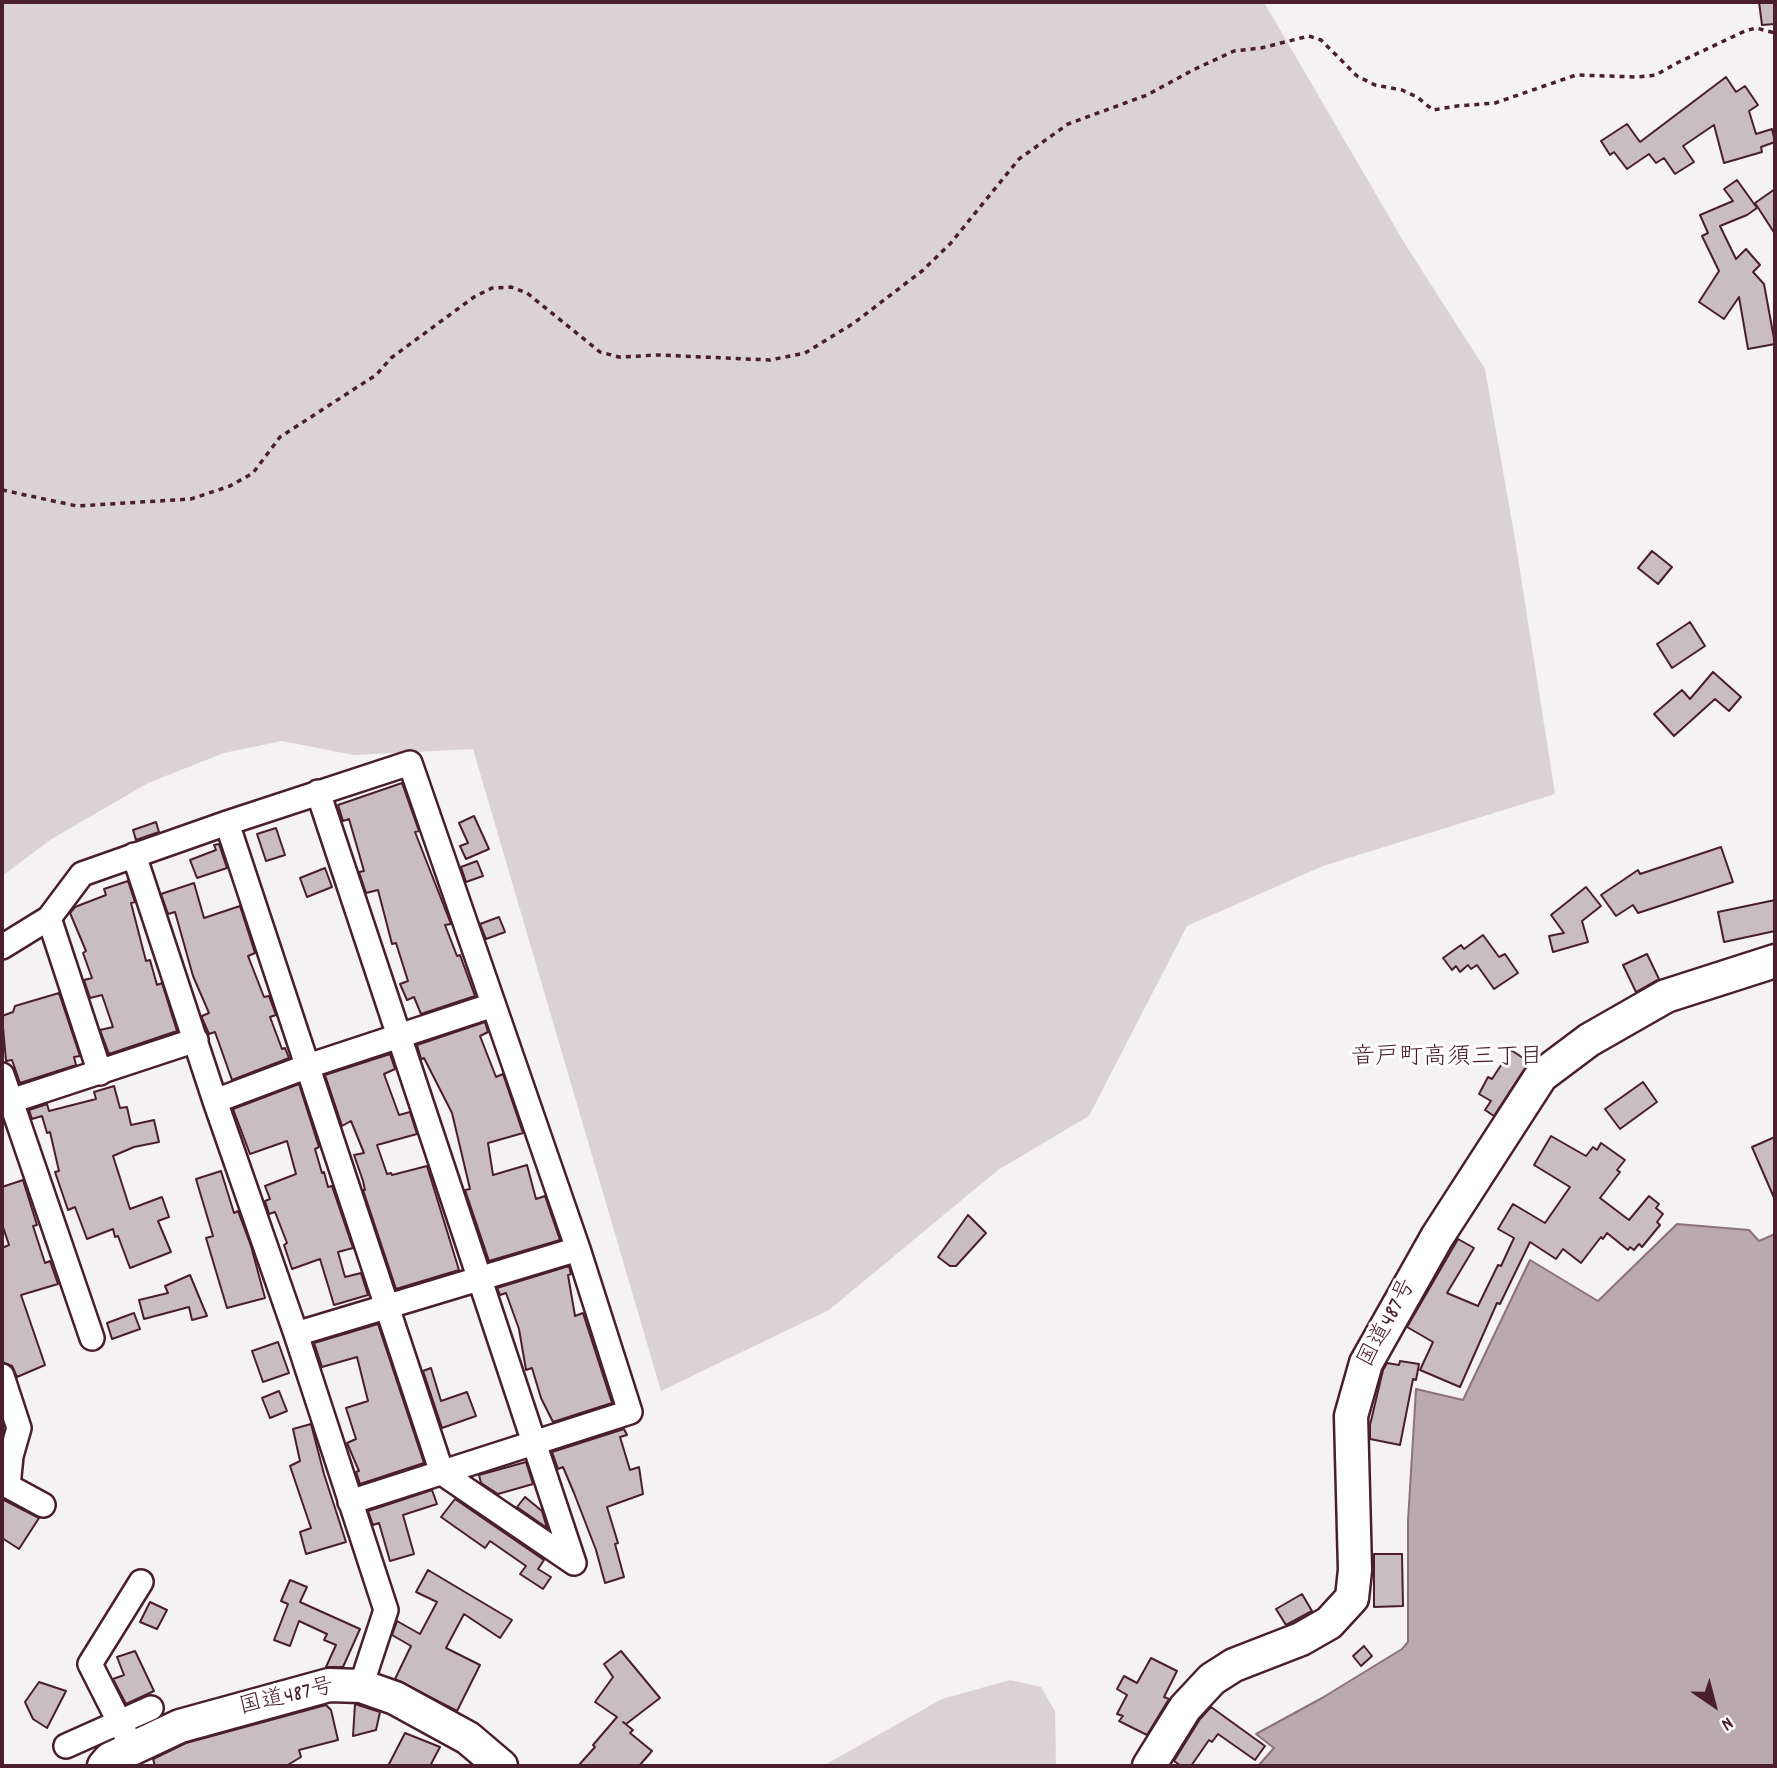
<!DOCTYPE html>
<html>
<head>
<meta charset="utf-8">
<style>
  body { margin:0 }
  #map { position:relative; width:1777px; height:1768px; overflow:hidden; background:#f4f2f2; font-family:Dekko,sans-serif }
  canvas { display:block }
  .frame { position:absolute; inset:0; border:4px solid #4a1f2b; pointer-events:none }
  .north { position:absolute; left:1679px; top:1670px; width:70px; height:70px; -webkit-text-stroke:5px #fff; paint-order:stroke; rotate:145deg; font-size:19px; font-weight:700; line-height:28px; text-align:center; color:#4a1f2b }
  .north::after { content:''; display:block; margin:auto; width:24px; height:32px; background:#4a1f2b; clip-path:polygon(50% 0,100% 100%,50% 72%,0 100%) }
</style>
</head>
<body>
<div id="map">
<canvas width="1777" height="1768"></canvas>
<div class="frame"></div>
<div class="north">N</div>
</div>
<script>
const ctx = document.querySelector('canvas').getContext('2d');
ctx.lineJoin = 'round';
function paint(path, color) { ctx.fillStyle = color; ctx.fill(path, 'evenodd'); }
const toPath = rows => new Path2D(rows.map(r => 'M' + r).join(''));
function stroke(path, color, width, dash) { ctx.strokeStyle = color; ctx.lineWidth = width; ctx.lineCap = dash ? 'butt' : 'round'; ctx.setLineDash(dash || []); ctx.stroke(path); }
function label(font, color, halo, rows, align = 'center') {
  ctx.font = font + ' Dekko,"Klee One",sans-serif'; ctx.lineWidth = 6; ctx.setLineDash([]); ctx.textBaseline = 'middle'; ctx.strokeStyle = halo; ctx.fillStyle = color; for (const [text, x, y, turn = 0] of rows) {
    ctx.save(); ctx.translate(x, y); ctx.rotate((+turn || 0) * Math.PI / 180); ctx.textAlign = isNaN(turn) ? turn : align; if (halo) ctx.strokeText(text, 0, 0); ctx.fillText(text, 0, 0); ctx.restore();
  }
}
const green = toPath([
  [2,2,1275,2,1265,4,1405,244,1485,369,1515,539,1555,794,1323,866,1187,926,1089,1116,998,1170,829,1310,661,1391,473,749,354,755,282,741,224,753,148,783,50,840,2,876],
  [1010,1680,1041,1687,1055,1711,1056,1766,823,1766,942,1699]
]);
const water = toPath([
  [1677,1224,1749,1230,1759,1241,1775,1234,1775,1766,1258,1766,1274,1748,1256,1734,1322,1698,1402,1649,1408,1642,1408,1521,1416,1389,1463,1400,1530,1260,1598,1301,1677,1224]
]);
const building = toPath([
  [1759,2,1775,2,1775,24,1762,25,1759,2],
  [1726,77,1736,92,1745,86,1758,105,1749,111,1756,134,1772,129,1775,142,1761,147,1762,152,1724,163,1714,125,1683,146,1694,162,1675,174,1664,158,1656,163,1649,154,1627,169,1614,152,1610,155,1601,141,1627,124,1640,142,1726,77],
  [1737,180,1757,208,1747,215,1720,226,1736,259,1746,249,1760,265,1753,272,1764,284,1775,344,1748,349,1739,297,1724,319,1699,302,1719,271,1702,236,1708,233,1700,215,1733,201,1724,189,1737,180],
  [1775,189,1775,234,1755,203,1775,189],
  [1652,551,1672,567,1658,584,1638,568,1652,551],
  [1690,622,1705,646,1672,668,1657,644,1690,622],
  [1713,672,1741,697,1729,711,1715,699,1674,736,1654,714,1682,690,1690,699,1713,672],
  [402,783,419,831,415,832,451,924,445,925,457,956,460,955,475,996,421,1014,414,997,407,1000,400,984,408,981,396,943,392,944,378,890,366,893,359,872,364,871,349,819,343,821,338,805,402,783],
  [474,816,489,849,466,859,460,846,468,843,459,823,474,816],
  [156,822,159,832,136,840,133,830,156,822],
  [276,828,285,855,266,861,257,834,276,828],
  [219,844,227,868,197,878,190,860,216,850,214,845,219,844],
  [1721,847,1733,882,1638,913,1633,905,1616,916,1601,895,1638,870,1640,874,1721,847],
  [477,861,483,876,466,882,461,867,477,861],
  [325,868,332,887,307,897,300,878,325,868],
  [128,881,135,902,131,903,146,961,150,960,157,985,162,983,177,1031,109,1054,100,1030,113,1027,102,995,90,998,84,980,92,978,83,953,86,951,70,913,75,907,106,895,104,889,128,881],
  [194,883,204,918,240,906,255,953,248,956,264,997,269,996,276,1015,270,1017,282,1049,285,1048,289,1058,232,1080,215,1032,209,1034,202,1018,202,1016,209,1013,193,976,175,912,168,914,161,894,194,883],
  [1586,887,1601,906,1582,921,1588,942,1553,952,1549,936,1564,933,1551,915,1586,887],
  [1775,900,1775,931,1724,942,1718,912,1775,900],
  [499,917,505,932,486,939,480,924,499,917],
  [1483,935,1499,957,1505,954,1518,973,1494,989,1477,965,1471,969,1468,965,1460,972,1456,966,1452,970,1443,958,1461,945,1464,949,1483,935],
  [1647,954,1659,979,1636,992,1623,965,1647,954],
  [59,993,80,1056,74,1057,76,1065,20,1083,12,1060,6,1061,2,1016,13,1012,15,1006,59,993],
  [485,1022,488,1032,480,1036,496,1077,503,1074,523,1133,488,1143,493,1175,527,1165,536,1199,545,1196,560,1240,489,1261,465,1190,470,1189,452,1113,424,1058,421,1059,417,1045,485,1022],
  [1511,1050,1529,1062,1494,1116,1485,1110,1491,1101,1479,1094,1488,1077,1492,1079,1511,1050],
  [390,1054,395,1069,384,1074,399,1115,410,1112,417,1134,377,1145,387,1174,391,1173,392,1175,427,1166,459,1270,396,1289,363,1190,365,1190,363,1181,354,1155,364,1153,351,1121,342,1126,325,1075,390,1054],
  [1643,1082,1657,1102,1620,1129,1605,1109,1643,1082],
  [299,1084,319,1147,315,1149,322,1173,324,1172,328,1187,332,1186,353,1248,338,1252,345,1277,361,1273,368,1295,334,1305,320,1259,292,1269,284,1245,287,1243,275,1212,269,1214,265,1201,270,1199,265,1186,296,1174,287,1141,250,1154,233,1109,299,1084],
  [114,1086,120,1108,127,1107,131,1125,154,1120,159,1142,134,1147,113,1156,130,1209,162,1197,169,1217,158,1221,171,1252,130,1268,118,1236,115,1237,113,1229,87,1239,75,1207,68,1210,55,1172,59,1171,50,1132,47,1133,42,1116,32,1119,29,1110,47,1104,49,1111,96,1099,94,1092,114,1086],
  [1551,1136,1586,1156,1593,1147,1597,1150,1601,1143,1625,1160,1617,1170,1620,1172,1600,1198,1629,1220,1649,1196,1659,1204,1656,1208,1663,1214,1657,1222,1660,1225,1642,1247,1639,1244,1634,1250,1630,1247,1628,1250,1607,1233,1603,1239,1601,1237,1581,1263,1563,1249,1556,1259,1530,1242,1500,1304,1497,1303,1460,1387,1420,1370,1433,1342,1407,1327,1458,1239,1474,1248,1447,1293,1478,1306,1498,1265,1501,1266,1514,1238,1498,1229,1513,1204,1545,1223,1570,1187,1534,1165,1551,1136],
  [1775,1137,1775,1200,1752,1147,1775,1137],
  [221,1171,234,1213,238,1211,251,1246,265,1298,227,1308,206,1238,213,1236,196,1179,221,1171],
  [23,1180,37,1225,33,1226,45,1263,50,1261,58,1284,21,1295,45,1365,17,1377,12,1366,2,1362,2,1248,9,1245,2,1224,2,1187,23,1180],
  [968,1215,986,1233,956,1266,950,1266,938,1257,968,1215],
  [569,1266,571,1274,568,1275,575,1316,583,1313,612,1403,553,1422,541,1398,532,1368,526,1370,519,1329,506,1293,500,1295,497,1288,569,1266],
  [190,1275,207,1316,192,1320,189,1307,144,1319,139,1300,168,1293,165,1286,190,1275],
  [134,1313,140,1329,112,1339,107,1323,134,1313],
  [378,1324,424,1463,360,1484,356,1472,359,1471,347,1443,356,1439,346,1408,368,1401,357,1357,322,1367,314,1343,378,1324],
  [278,1342,289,1373,263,1382,252,1351,278,1342],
  [1400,1361,1419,1364,1416,1380,1413,1379,1400,1445,1370,1439,1370,1425,1383,1370,1387,1363,1399,1365,1400,1361],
  [431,1368,441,1401,467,1392,476,1416,442,1428,423,1371,431,1368],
  [279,1391,287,1411,270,1418,262,1398,279,1391],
  [311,1424,324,1474,346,1542,306,1554,300,1532,311,1528,290,1466,300,1461,293,1429,311,1424],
  [624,1429,627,1435,620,1437,630,1470,639,1467,643,1494,607,1507,618,1543,615,1544,624,1577,605,1583,596,1550,574,1493,563,1467,558,1469,552,1452,624,1429],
  [526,1462,533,1484,498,1494,481,1483,479,1475,526,1462],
  [432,1490,437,1504,403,1515,414,1554,390,1561,379,1523,373,1525,368,1511,432,1490],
  [525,1497,542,1511,547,1528,517,1507,525,1497],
  [2,1499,39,1518,19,1549,2,1538,2,1499],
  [455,1499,544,1560,538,1569,551,1577,543,1589,520,1574,526,1566,490,1541,485,1548,441,1517,455,1499],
  [1374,1554,1402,1554,1403,1606,1374,1607,1374,1554],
  [428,1570,512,1620,500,1638,464,1614,446,1648,480,1665,457,1711,395,1679,411,1646,392,1635,397,1621,420,1634,437,1602,416,1592,428,1570],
  [290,1580,307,1587,300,1602,360,1629,343,1667,326,1667,336,1645,324,1640,327,1634,299,1621,290,1646,274,1640,288,1604,281,1601,290,1580],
  [1302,1594,1312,1611,1286,1625,1276,1609,1302,1594],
  [150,1602,167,1610,157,1629,140,1622,150,1602],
  [1364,1646,1372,1656,1361,1666,1353,1656,1364,1646],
  [135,1651,154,1691,126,1704,113,1679,124,1675,117,1657,135,1651],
  [621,1651,660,1698,626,1724,623,1722,633,1730,630,1733,652,1751,639,1766,578,1766,595,1747,593,1745,617,1717,595,1702,613,1677,604,1664,621,1651],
  [1151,1658,1177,1671,1164,1697,1169,1699,1147,1735,1119,1721,1123,1716,1117,1714,1127,1695,1117,1689,1124,1676,1137,1683,1151,1658],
  [39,1682,66,1691,47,1728,33,1719,25,1702,39,1682],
  [355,1704,380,1712,376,1730,353,1736,355,1704],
  [326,1705,331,1710,338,1740,299,1750,301,1757,286,1766,155,1766,153,1759,186,1743,326,1705],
  [1211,1707,1265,1746,1255,1760,1218,1734,1212,1742,1209,1740,1191,1766,1181,1766,1174,1761,1200,1719,1211,1707],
  [405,1733,440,1747,430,1766,388,1766,405,1733]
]);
const path = toPath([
  [2,490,77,506,191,499,230,486,253,473,280,437,376,375,391,358,474,297,492,288,511,287,527,293,600,352,619,357,658,355,770,360,805,353,854,323,922,271,950,244,1019,159,1068,124,1147,95,1193,70,1234,51,1261,48,1309,36,1321,40,1357,76,1375,85,1402,90,1417,97,1433,110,1457,106,1495,103,1576,75,1636,77,1656,75,1677,63,1745,31,1756,28,1775,33]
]);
const minor = toPath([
  [318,792,574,1563],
  [227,823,442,1473,574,1563],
  [134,855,215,1101,296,1334,386,1610,361,1686],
  [49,918,100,1073],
  [2,947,49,918,82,874,227,823,410,763,578,1249,630,1412,350,1502],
  [2,1075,92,1338],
  [215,1101,308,1066,493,1005],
  [2,1104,196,1040],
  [296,1334,578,1249],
  [2,1376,19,1428,11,1456,8,1486,43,1505],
  [66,1746,151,1708],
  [133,1749,90,1664,141,1582]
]);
const highway = toPath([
  [104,1766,110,1759,180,1726,329,1685,361,1686,395,1698,468,1738,501,1766],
  [1149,1766,1185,1708,1212,1679,1234,1665,1301,1639,1329,1623,1352,1598,1355,1570,1351,1416,1366,1363,1437,1237,1541,1076,1589,1040,1666,996,1775,961]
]);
const streetNames = [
  ["国道487号",1389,1324,-62],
  ["国道487号",287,1699,-13]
];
const neighbourhoodNames = [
  ["音戸町高須三丁目",1447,1060]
];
paint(green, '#dbd2d5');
paint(water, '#baa9ae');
stroke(water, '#8d727a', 2);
paint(building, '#cabdc1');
stroke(building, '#4a1f2b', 2);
stroke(minor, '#4a1f2b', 28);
stroke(highway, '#4a1f2b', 37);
stroke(path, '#4a1f2b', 3.5, [5, 5]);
stroke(minor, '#fff', 23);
stroke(highway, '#fff', 32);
label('23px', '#4a1f2b', '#fff', streetNames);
label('24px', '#4a1f2b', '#fff', neighbourhoodNames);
</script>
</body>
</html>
